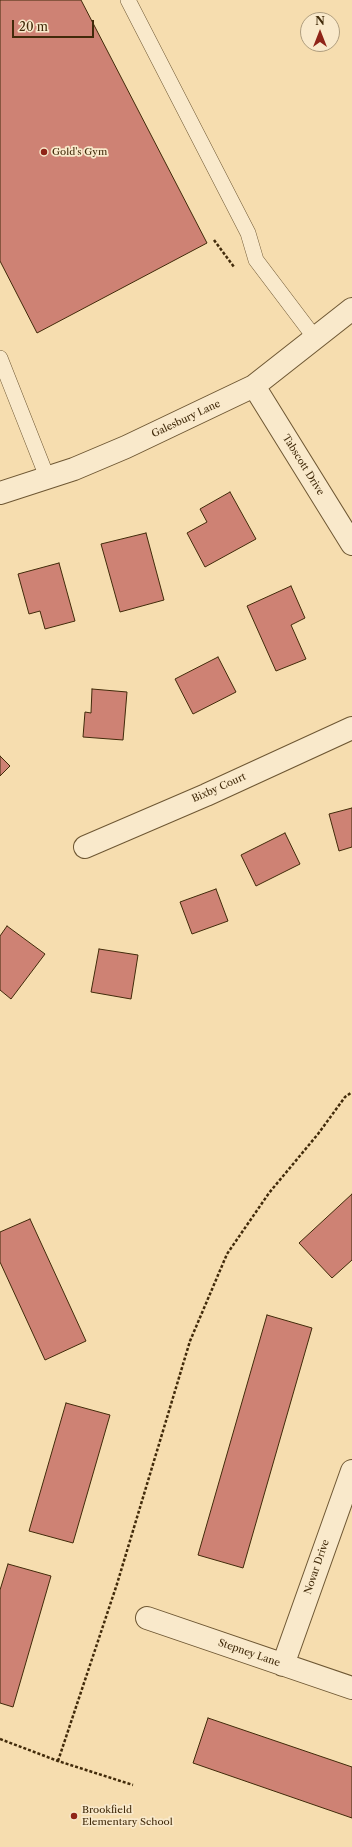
<!DOCTYPE html>
<html>
<head>
<meta charset="utf-8">
<style>
  body { margin:0 }
  #map { position:relative; width:352px; height:1847px; overflow:hidden; background:#f6ddaf; font-family:"Libre Caslon Text",serif }
  canvas { display:block }
  .north { position:absolute; left:300px; top:12px; width:40px; height:40px; box-sizing:border-box; background:#f9e9cb; border:1px solid #af9d7e; border-radius:50%; rotate:0deg; font-size:11px; font-weight:700; line-height:16px; text-align:center; color:#412a0a }
  .north::after { content:''; display:block; margin:auto; width:14px; height:18px; background:#8f2418; clip-path:polygon(50% 0,100% 100%,50% 72%,0 100%) }
  .scale { position:absolute; left:12px; top:20px; width:82px; height:18px; box-sizing:border-box; border:2px solid #412a0a; border-top:0; padding-left:5px; font-size:12px; line-height:14px; white-space:nowrap; color:#412a0a; -webkit-text-stroke:3px #f9e9cb; paint-order:stroke }
</style>
</head>
<body>
<div id="map">
<canvas width="352" height="1847"></canvas>
<div class="north">N</div>
<div class="scale">20 m</div>
</div>
<script>
const ctx = document.querySelector('canvas').getContext('2d');
ctx.lineJoin = 'round';
function paint(path, color) { ctx.fillStyle = color; ctx.fill(path, 'evenodd'); }
const toPath = rows => new Path2D(rows.map(r => 'M' + r).join(''));
function stroke(path, color, width, dash) { ctx.strokeStyle = color; ctx.lineWidth = width; ctx.lineCap = dash ? 'butt' : 'round'; ctx.setLineDash(dash || []); ctx.stroke(path); }
function label(font, color, halo, rows, align = 'center') {
  ctx.font = font + ' "Libre Caslon Text",serif'; ctx.lineWidth = 3.5; ctx.setLineDash([]); ctx.textBaseline = 'middle'; ctx.strokeStyle = halo; ctx.fillStyle = color; for (const [text, x, y, turn = 0] of rows) {
    ctx.save(); ctx.translate(x, y); ctx.rotate((+turn || 0) * Math.PI / 180); ctx.textAlign = isNaN(turn) ? turn : align; if (halo) ctx.strokeText(text, 0, 0); ctx.fillText(text, 0, 0); ctx.restore();
  }
}
const building = toPath([
  [0,0,81,0,207,243,37,333,0,261,0,0],
  [230,492,256,539,205,567,187,533,207,522,200,509,230,492],
  [146,533,164,600,120,612,101,544,146,533],
  [59,563,75,621,45,629,40,611,29,614,18,574,59,563],
  [291,586,305,618,291,625,306,659,276,671,247,606,291,586],
  [218,657,236,692,193,714,175,679,218,657],
  [92,689,127,692,123,740,83,737,85,712,91,713,92,689],
  [0,756,10,766,0,776,0,756],
  [352,808,352,847,339,851,329,814,352,808],
  [285,833,300,864,256,886,241,855,285,833],
  [216,889,228,921,192,934,180,902,216,889],
  [7,926,45,954,11,999,0,990,0,936,7,926],
  [99,949,138,955,131,999,91,992,99,949],
  [352,1194,352,1260,332,1278,299,1243,352,1194],
  [30,1219,86,1341,45,1360,0,1262,0,1232,30,1219],
  [267,1315,312,1328,243,1568,198,1555,267,1315],
  [66,1403,110,1415,73,1543,29,1531,66,1403],
  [8,1564,51,1576,13,1707,0,1703,0,1590,8,1564],
  [208,1718,352,1767,352,1818,193,1763,208,1718]
]);
const path = toPath([
  [214,240,234,267],
  [0,1739,58,1761,133,1785],
  [58,1761,117,1584,190,1341,227,1254,269,1193,318,1134,345,1097,352,1092]
]);
const lane = toPath([
  [128,0,248,233,256,260,315,338],
  [0,358,47,477]
]);
const street = toPath([
  [254,386,352,544],
  [0,493,74,469,126,447,254,386,352,309],
  [85,847,206,795,352,728],
  [147,1618,352,1688],
  [283,1665,352,1471]
]);
const markers = [
  [44,152,4,"#8f2418"],
  [74,1816,4,"#8f2418"]
];
const poiNames = [
  ["Gold's Gym",52,152],
  ["Brookfield",82,1810],
  ["Elementary School",82,1822]
];
const streetNames = [
  ["Galesbury Lane",186,419,-25],
  ["Tabscott Drive",303,465,58],
  ["Bixby Court",219,788,-24],
  ["Novar Drive",317,1567,-71],
  ["Stepney Lane",249,1653,19]
];
paint(building, '#ce8274');
stroke(building, '#412a0a', 1);
stroke(lane, '#6e5733', 16);
stroke(street, '#6e5733', 24);
stroke(path, '#412a0a', 2.5, [3, 2]);
stroke(lane, '#f9e9cb', 15);
stroke(street, '#f9e9cb', 22);
for (const [x, y, r, color] of markers) { const dot = new Path2D(); dot.arc(x, y, r, 0, 2 * Math.PI); ctx.fillStyle = color; ctx.fill(dot); stroke(dot, '#f9e9cb', 1.5); }
label('10px', '#412a0a', '#f9e9cb', poiNames, 'left');
label('10px', '#412a0a', '#f9e9cb', streetNames);
</script>
</body>
</html>
